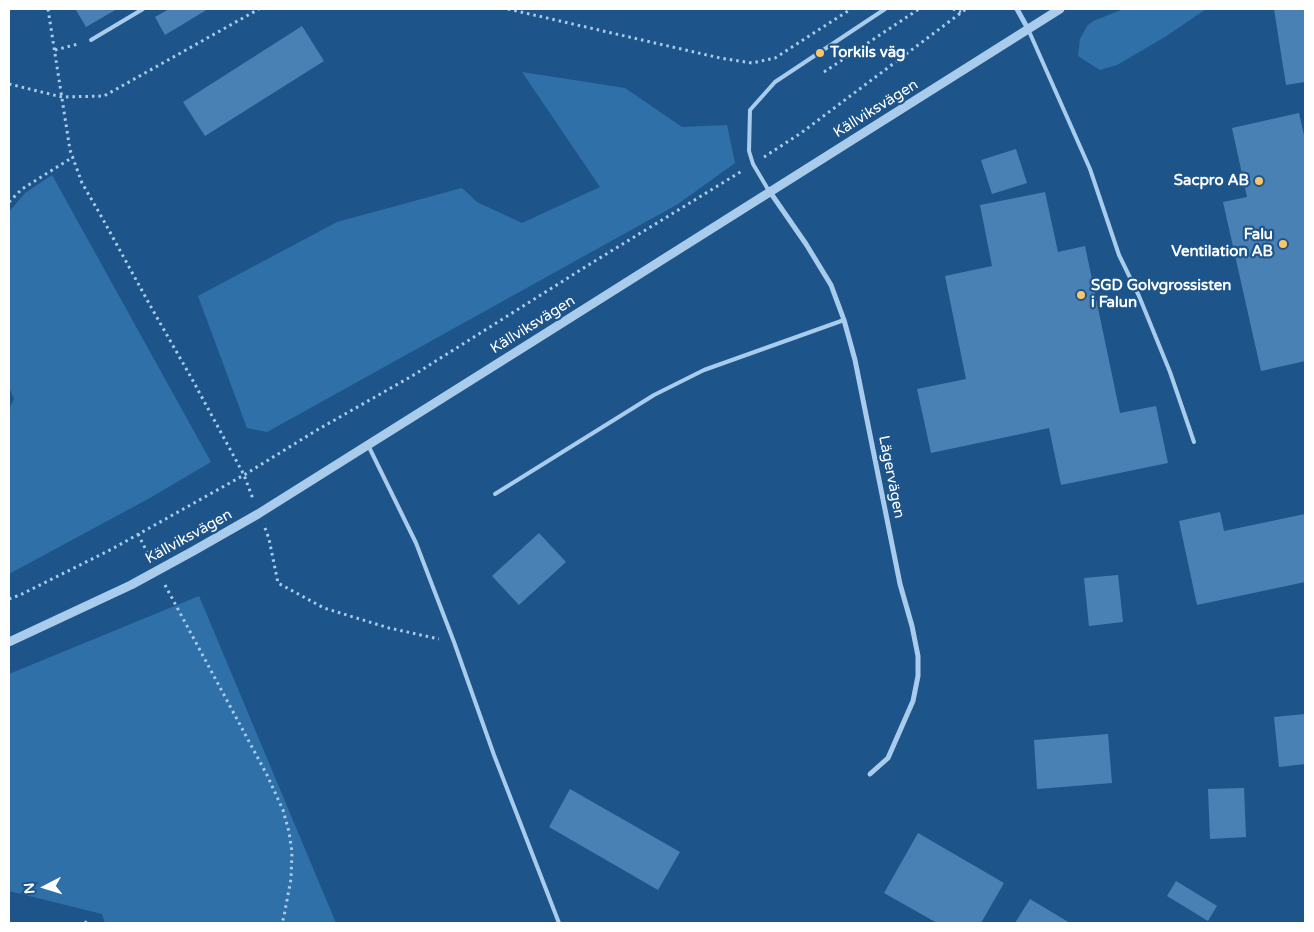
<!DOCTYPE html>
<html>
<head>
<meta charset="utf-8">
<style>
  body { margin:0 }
  #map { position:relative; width:1314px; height:932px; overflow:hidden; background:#1d558b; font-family:"Varela Round",sans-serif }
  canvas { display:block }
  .frame { position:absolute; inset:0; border:10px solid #fff; pointer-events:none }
  .north { position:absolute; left:20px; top:862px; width:50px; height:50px; -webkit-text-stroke:4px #1d558b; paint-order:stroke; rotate:265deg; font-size:14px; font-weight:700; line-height:20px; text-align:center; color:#fff }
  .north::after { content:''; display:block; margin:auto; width:18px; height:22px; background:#fff; clip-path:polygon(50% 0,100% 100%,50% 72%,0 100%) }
</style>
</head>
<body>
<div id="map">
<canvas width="1314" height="932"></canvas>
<div class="frame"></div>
<div class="north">N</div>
</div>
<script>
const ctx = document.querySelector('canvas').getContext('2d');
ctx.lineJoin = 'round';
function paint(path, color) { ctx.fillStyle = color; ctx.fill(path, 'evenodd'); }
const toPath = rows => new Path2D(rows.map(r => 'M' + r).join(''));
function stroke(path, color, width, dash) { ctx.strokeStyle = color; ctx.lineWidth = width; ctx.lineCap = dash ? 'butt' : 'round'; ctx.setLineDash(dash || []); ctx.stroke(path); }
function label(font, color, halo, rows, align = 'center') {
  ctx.font = font + ' "Varela Round",sans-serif'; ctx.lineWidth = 4.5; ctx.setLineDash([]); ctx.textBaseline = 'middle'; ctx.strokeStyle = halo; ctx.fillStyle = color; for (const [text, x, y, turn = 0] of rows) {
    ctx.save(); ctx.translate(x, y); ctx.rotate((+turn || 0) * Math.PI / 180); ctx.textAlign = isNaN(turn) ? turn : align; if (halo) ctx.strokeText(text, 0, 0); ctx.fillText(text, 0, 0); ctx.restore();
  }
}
const green = toPath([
  [1124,9,1206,9,1165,37,1117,65,1100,70,1078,56,1080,39,1087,26,1093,21],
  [522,72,625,88,682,127,727,125,735,163,678,204,267,432,247,428,198,296,337,222,462,188,477,202,522,223,600,187],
  [52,175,211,462,148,499,9,574,9,409,14,399,9,387,9,212,25,193],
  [199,596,336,923,105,923,102,914,9,891,9,674]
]);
const building = toPath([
  [78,9,117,9,86,27,76,10],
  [169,9,208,9,165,35,155,17],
  [1274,9,1305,9,1305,82,1286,85],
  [302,26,324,61,205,136,183,102],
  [1299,113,1305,140,1305,361,1261,371,1223,202,1247,197,1232,128],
  [1016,149,1027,183,992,194,981,160],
  [1045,192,1058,252,1085,246,1120,413,1156,406,1168,463,1061,485,1049,428,931,453,917,389,966,379,945,276,992,266,980,205],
  [1220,512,1224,531,1305,514,1305,582,1197,605,1179,521],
  [539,533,566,562,519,605,492,576],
  [1118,575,1123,622,1089,626,1084,578],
  [1305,714,1305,764,1279,767,1274,717],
  [1108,734,1112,783,1037,789,1034,740],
  [1244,788,1246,837,1210,839,1208,789],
  [570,789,680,852,658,890,549,827],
  [918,833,1004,883,981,923,937,923,884,893],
  [1176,881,1217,906,1208,921,1167,896],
  [1030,899,1070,923,1015,923]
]);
const path = toPath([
  [48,9,70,150,82,183,100,214,151,307,192,379,244,475,253,499],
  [508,9,720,58,752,63,775,58,851,9],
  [953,9,961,12],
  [55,50,78,44],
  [824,72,919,9],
  [9,84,62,97,104,96,259,9],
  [764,157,801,133,966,9],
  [9,202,22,189,73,157],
  [265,528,269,539,278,583,324,608,389,628,439,639],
  [138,534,150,558],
  [165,585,267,775,283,810,289,832,292,852,291,879,284,916,282,923],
  [9,599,20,595,112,549,244,475,317,430,412,376,590,264,742,171],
  [85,923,88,920]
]);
const service = toPath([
  [1028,29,1090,169,1119,255,1139,296,1170,372,1194,442],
  [91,40,143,9],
  [769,191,753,164,749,151,750,110,775,82,885,9],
  [368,445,416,543,454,642,494,755,559,923],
  [495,494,654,395,704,370,844,320]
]);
const minor = toPath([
  [1017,9,1028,29],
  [770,192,806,244,831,285,844,320,855,360,900,584,912,626,918,656,918,676,913,701,888,758,870,774]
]);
const tertiary = toPath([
  [9,642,131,585,195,550,258,514,543,335,1060,9]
]);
const markers = [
  [820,53,5,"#fcc667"],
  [1259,181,5,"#fcc667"],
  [1283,244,5,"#fcc667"],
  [1081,295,5,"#fcc667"]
];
const poiNames = [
  ["Torkils väg",830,53],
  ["Sacpro AB",1249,181,"right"],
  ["Falu",1273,235,"right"],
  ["Ventilation AB",1273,252,"right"],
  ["SGD Golvgrossisten",1091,286],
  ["i Falun",1091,303]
];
const streetNames = [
  ["Källviksvägen",876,109,-32],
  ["Källviksvägen",533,325,-32],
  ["Lägervägen",891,477,79],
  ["Källviksvägen",189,537,-29]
];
paint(green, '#3070a9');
paint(building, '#4a81b5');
stroke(path, '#a9ccec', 3, [2.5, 4]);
stroke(service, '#a9ccec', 4);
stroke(minor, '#a9ccec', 5);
stroke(tertiary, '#a9ccec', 9);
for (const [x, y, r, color] of markers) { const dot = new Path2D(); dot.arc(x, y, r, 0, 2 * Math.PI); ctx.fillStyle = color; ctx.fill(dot); stroke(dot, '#1d558b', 2); }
label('bold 15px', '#fff', '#1d558b', poiNames, 'left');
label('15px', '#fff', '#1d558b', streetNames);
</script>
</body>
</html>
